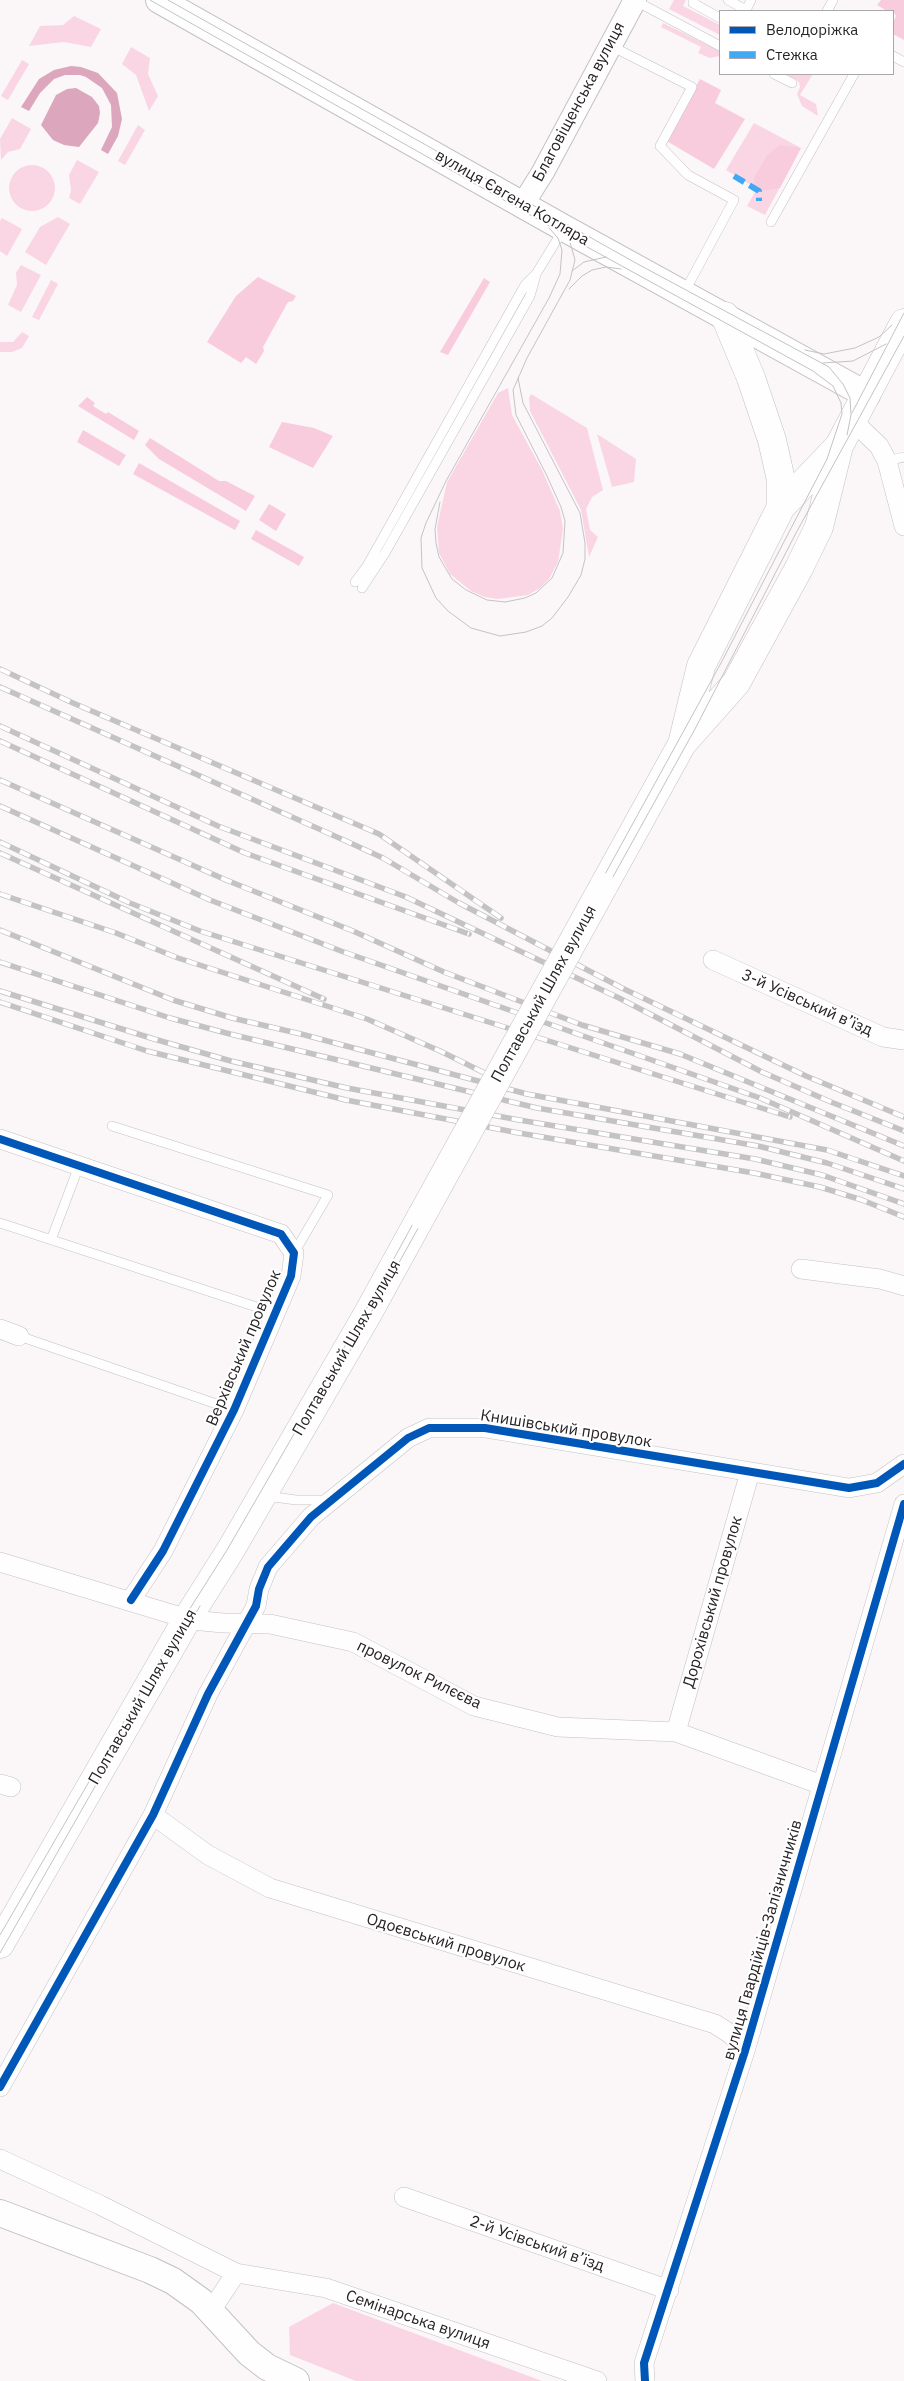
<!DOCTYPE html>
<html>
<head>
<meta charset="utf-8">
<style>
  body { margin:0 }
  #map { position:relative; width:904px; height:2381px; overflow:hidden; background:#fbf6f8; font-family:"IBM Plex Sans",sans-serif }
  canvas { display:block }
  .legend { position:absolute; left:719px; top:10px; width:175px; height:65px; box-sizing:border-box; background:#fff; border:1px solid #a9a7a7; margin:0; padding:6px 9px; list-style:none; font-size:15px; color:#282324 }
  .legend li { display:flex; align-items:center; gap:10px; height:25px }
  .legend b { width:25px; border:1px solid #a9a7a7 }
</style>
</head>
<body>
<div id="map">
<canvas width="904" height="2381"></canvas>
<ul class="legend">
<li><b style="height:6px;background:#0057b8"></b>Велодоріжка</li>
<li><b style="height:6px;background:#3fa9f5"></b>Стежка</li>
</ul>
</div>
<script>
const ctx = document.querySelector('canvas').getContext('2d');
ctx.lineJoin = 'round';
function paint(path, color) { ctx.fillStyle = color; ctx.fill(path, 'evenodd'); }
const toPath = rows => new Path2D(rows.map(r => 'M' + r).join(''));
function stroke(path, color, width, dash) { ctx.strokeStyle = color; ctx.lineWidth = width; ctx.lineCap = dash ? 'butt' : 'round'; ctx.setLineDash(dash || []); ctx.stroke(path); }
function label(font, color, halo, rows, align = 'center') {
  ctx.font = font + ' "IBM Plex Sans",sans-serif'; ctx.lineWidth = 4; ctx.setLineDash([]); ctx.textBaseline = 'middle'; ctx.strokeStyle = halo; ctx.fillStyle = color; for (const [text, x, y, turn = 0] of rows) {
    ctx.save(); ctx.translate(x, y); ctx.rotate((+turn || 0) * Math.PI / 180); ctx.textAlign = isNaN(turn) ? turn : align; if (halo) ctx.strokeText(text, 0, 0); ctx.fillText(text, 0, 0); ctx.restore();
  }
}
const green = toPath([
  [674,0,686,0,683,6,720,25,720,35,669,9],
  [74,16,101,29,91,47,64,42,29,46,40,26,63,25],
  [663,23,720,51,720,56,710,58,698,53,701,47,661,27],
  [131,47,150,58,148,74,158,96,149,111,136,75,122,64],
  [22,60,29,64,8,100,1,96],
  [787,74,813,74,800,95,816,104,818,116,802,106,797,94,800,87,799,82],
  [12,118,31,129,20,149,8,152,1,160,0,139],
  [754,123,801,148,765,215,747,206,755,192,754,187,726,170],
  [138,125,145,130,125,165,118,161],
  [77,160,99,172,80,204,69,198,71,190,69,175],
  '9 188a23 23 0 1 1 46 0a23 23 0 1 1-46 0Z',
  [58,217,70,224,46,265,25,252,40,227],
  [2,218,22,229,7,256,0,251,0,221],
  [21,265,41,275,21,312,8,305,17,285,16,273],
  [51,280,58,284,39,320,32,317],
  [22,332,29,336,22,348,12,352,0,352,0,342,13,342],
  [508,388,512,415,542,470,560,511,563,529,558,562,549,579,540,588,528,595,498,599,485,597,471,591,450,574,439,553,437,527,447,482,498,393],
  [531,394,587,428,603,490,592,497,586,509,590,530,598,537,589,557,581,510,530,411,529,398],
  [597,434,636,459,634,482,612,487],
  [333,2303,542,2381,356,2381,290,2355,289,2327]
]);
const forest = toPath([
  [881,0,904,0,904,40,893,34,893,23,896,16,893,11,887,11,877,5],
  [700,79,721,90,715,103,745,119,714,169,665,140],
  [780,145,801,148,780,188,761,191,754,187,754,178,767,155],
  [258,277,296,296,293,301,288,302,263,347,264,351,256,364,246,357,241,363,207,342,236,296],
  [484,278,490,282,448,355,440,352],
  [87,397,95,403,93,406,106,414,108,412,139,431,134,440,78,406],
  [282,422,314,428,333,436,313,468,269,447],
  [83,430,126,455,119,466,77,442],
  [150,438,219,481,226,481,255,496,246,511,159,459,145,445],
  [139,463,240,521,235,530,133,474],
  [269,504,286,514,276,531,259,520],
  [256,530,304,557,299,566,251,539]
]);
const water = toPath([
  [71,66,81,67,98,73,117,93,122,119,118,136,108,154,101,150,112,127,111,105,102,88,86,77,80,75,65,75,54,79,40,93,29,111,21,107,39,79,54,70],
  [76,88,92,97,99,106,100,113,98,123,79,147,64,145,53,140,41,125,56,95,67,89]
]);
const service = toPath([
  [634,0,720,46],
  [694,0,693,3,720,18],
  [728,0,746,10,751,0],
  [827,11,833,0],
  [611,46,692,87,660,146,688,175,734,200,685,291],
  [893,56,904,62],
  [774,74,792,83],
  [771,222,854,74],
  [887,461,904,457],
  [355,582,367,566,525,285,536,274,563,230],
  [362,588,385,553,530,296,536,275],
  [112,1126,328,1195,294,1253],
  [0,1223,275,1313],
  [51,1240,79,1166],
  [19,1336,234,1410],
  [266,1496,296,1500,328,1500]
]);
const minor = toPath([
  [853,421,879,446,887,461,904,526],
  [713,960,883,1037,904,1040],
  [0,1139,281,1234,294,1253,291,1276,234,1410,163,1551,131,1600],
  [801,1269,880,1279,904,1286],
  [0,1329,19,1336],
  [0,1562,191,1620,223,1623,270,1624,353,1642,474,1706,558,1727,676,1732,822,1785],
  [676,1732,750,1472],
  [0,1784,11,1787],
  [153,1815,208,1855,270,1888,715,2024,732,2035,745,2051],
  [0,2087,153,1815,208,1694,256,1606,259,1589,268,1567,311,1517,408,1438,429,1428,485,1428,849,1488,877,1483,904,1464],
  [0,2159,100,2205,236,2273,326,2288,597,2381],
  [404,2197,669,2290],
  [210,2312,236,2273],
  [645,2381,644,2363,745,2051,904,1504]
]);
const tertiary = toPath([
  [523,204,543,172,635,0]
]);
const secondary = toPath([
  [159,0,562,227,867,395],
  [0,2213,150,2270,173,2281,201,2301,249,2353,267,2367,296,2381]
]);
const primary = toPath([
  [725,316,751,378,772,440,781,480,781,507],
  [683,740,701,666,781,507,839,446,904,323],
  [603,887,682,744,736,683,799,568,819,527,839,446],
  [0,1944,187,1619,230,1551,367,1315,422,1215]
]);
const tram = toPath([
  [168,0,634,262,829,367,843,384,850,398,851,415,847,435],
  [572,271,584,262,606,257],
  [569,289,582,276,592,270,606,267,621,269],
  [805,350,824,354,855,348,879,337,892,325],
  [823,363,853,361,886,344],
  [518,378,523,403,580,513,585,543,585,559,581,575,568,597,552,618,542,626,526,632,500,636,471,628,448,611,436,598,422,568,421,538,426,523,446,481,549,298,560,274,562,250,558,238,549,228],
  [852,413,904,313],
  [440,502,435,529,436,543,439,557,452,579,466,590,487,600,505,602,525,598,536,593,552,578,563,553,565,521,561,507,547,476,516,415,513,390,527,358,570,280,575,260,568,235],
  [340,1369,695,729,796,533,904,336],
  [177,1645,200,1606],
  [0,1935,184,1618,227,1550,364,1313,721,663,827,459,842,414,841,403,833,386,813,371,569,237,150,0],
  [0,1953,113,1755]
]);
const rail = toPath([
  [0,669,73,703,379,834,501,918],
  [0,687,346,841,383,858,459,903,622,988,806,1076,904,1117],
  [0,726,218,826,406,897,619,998,762,1072,831,1102,904,1131],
  [0,741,245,853,469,934],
  [0,780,226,880,353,931,444,972,582,1025,680,1054,904,1146],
  [0,806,210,900,341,951,760,1098,904,1161],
  [0,842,130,903,200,931,790,1117],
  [0,853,324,999],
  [0,894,116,933,178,958,367,1019,440,1051,507,1084],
  [0,930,173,1000,232,1018,301,1034,527,1094,827,1150,904,1176],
  [0,962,170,1018,230,1034,537,1108,758,1146,827,1163,904,1189],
  [0,991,154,1039,231,1061,347,1088,519,1120,755,1159,822,1175,904,1204],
  [0,1002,147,1051,346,1100,519,1133,754,1173,820,1187,862,1200,904,1217]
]);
const primaryBridge = toPath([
  [422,1215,603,887]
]);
const quiet = toPath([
  [734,176,759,191,759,201]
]);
const cycleway = toPath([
  [0,1139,281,1234,294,1253,291,1276,234,1410,163,1551,131,1600],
  [0,2087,153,1815,208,1694,256,1606,259,1589,268,1567,311,1517,408,1438,429,1428,485,1428,849,1488,877,1483,904,1464],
  [645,2381,644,2363,745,2051,904,1504]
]);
const streetNames = [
  ["Благовіщенська вулиця",579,102,-62],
  ["вулиця Євгена Котляра",512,198,30],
  ["Полтавський Шлях вулиця",544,994,-61],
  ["3-й Усівський в’їзд",807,1003,24],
  ["Верхівський провулок",244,1348,-67],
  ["Полтавський Шлях вулиця",347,1348,-60],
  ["Книшівський провулок",566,1429,9],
  ["Дорохівський провулок",713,1602,-74],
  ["провулок Рилєєва",419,1675,26],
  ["Полтавський Шлях вулиця",143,1697,-60],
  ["вулиця Гвардійців-Залізничників",763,1940,-74],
  ["Одоєвський провулок",446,1943,17],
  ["2-й Усівський в’їзд",537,2244,19],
  ["Семінарська вулиця",418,2320,19]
];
paint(green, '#fad6e4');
paint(forest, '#f9ccdd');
paint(water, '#dca6bc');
stroke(service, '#c5c1c2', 10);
stroke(minor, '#c5c1c2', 20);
stroke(tertiary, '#c5c1c2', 24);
stroke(secondary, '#c5c1c2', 28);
stroke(primary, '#c5c1c2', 29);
stroke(service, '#fefefe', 9);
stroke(minor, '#fefefe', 19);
stroke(tertiary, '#fefefe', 22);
stroke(secondary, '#fefefe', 26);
stroke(primary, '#fefefe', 28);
stroke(tram, '#c4c3c3', 1);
stroke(rail, '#c4c3c3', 5.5);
stroke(rail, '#fff', 4, [11]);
stroke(primaryBridge, '#c5c1c2', 29, []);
stroke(primaryBridge, '#fefefe', 28);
stroke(quiet, '#3fa9f5', 6, [12, 6]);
stroke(cycleway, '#0057b8', 8);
label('16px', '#282324', '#fff', streetNames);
</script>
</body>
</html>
